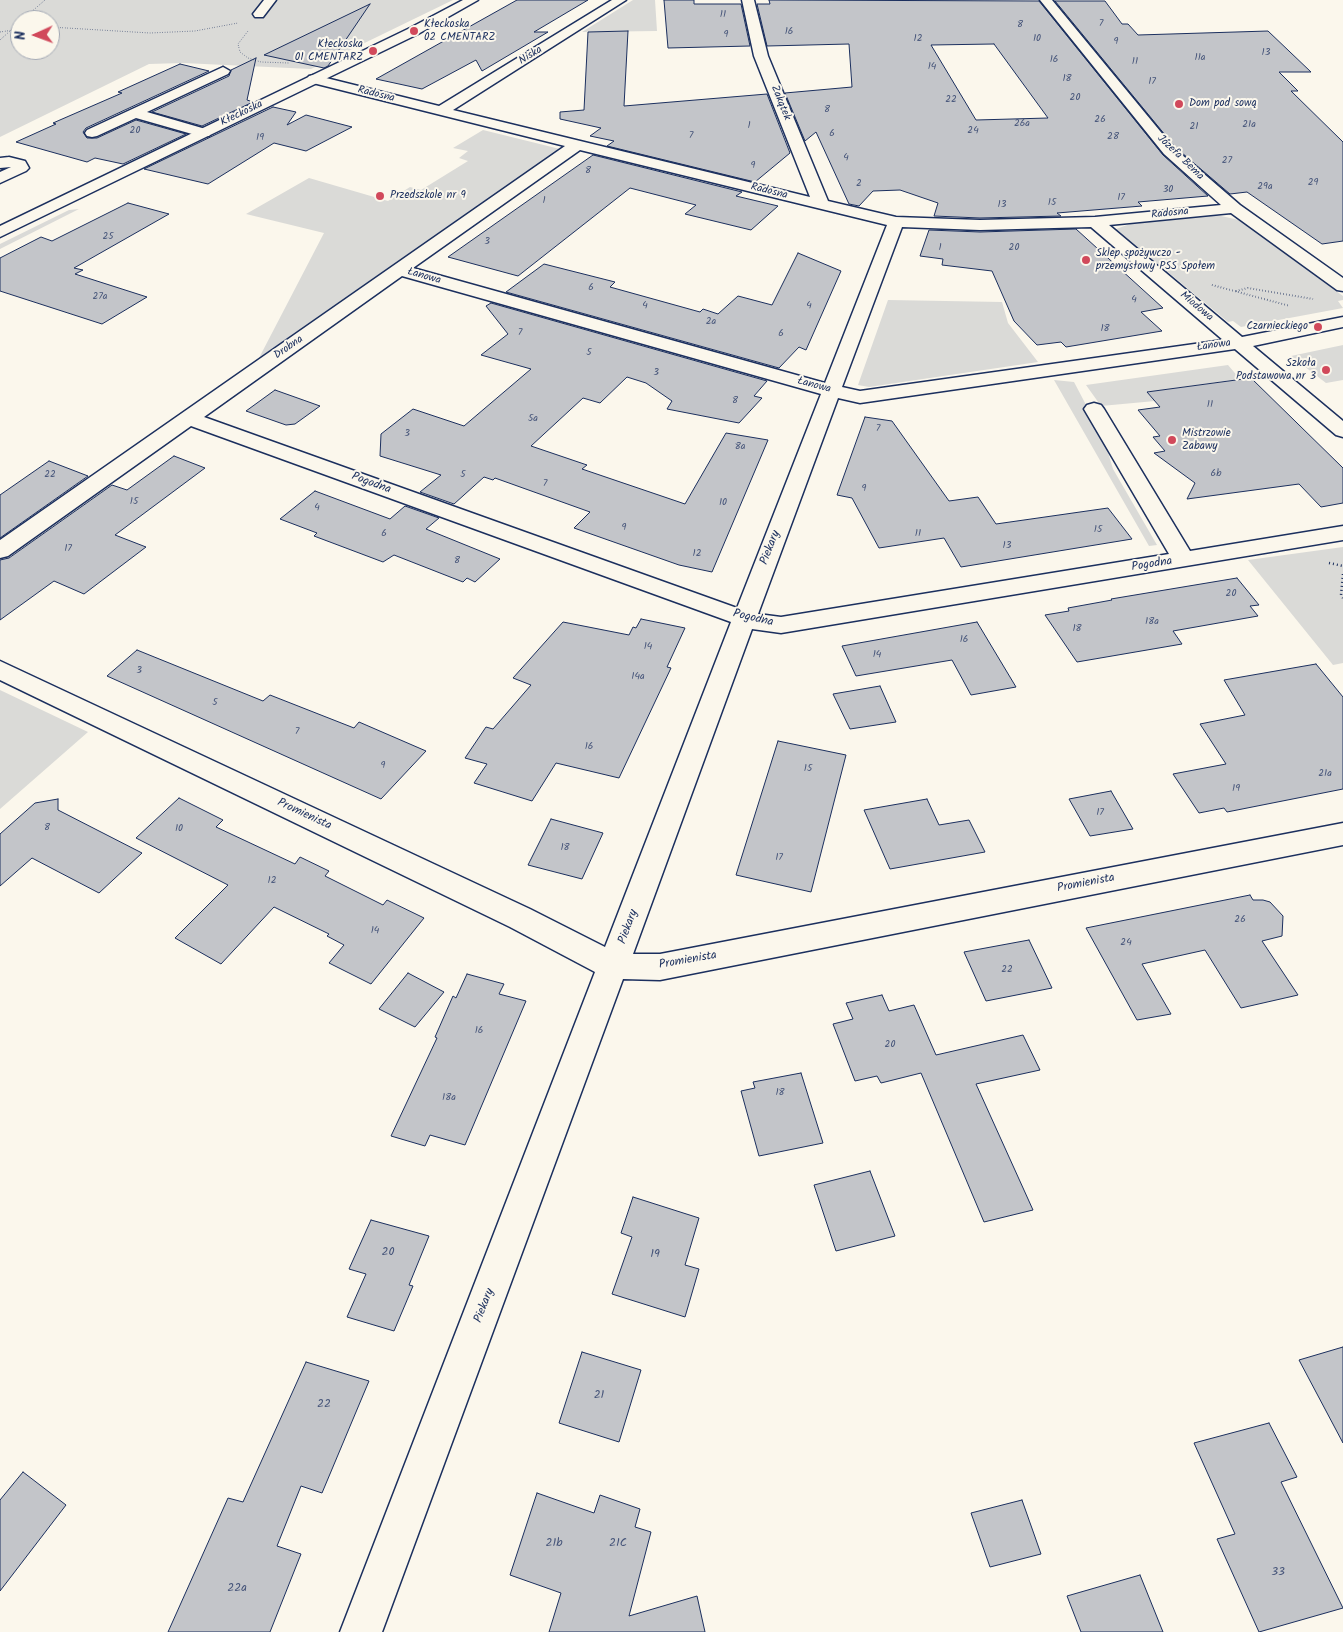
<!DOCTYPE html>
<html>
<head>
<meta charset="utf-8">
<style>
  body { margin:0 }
  #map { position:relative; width:1343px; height:1632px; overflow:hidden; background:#fbf7ec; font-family:Kalam,sans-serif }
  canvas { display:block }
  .north { position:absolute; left:10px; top:10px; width:50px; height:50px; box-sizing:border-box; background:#fbf7ec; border:1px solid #a1a7b3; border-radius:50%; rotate:268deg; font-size:14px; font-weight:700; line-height:20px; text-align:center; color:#1b2f5e }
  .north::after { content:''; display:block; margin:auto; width:18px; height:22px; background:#d1495b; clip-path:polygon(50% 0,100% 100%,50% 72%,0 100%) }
</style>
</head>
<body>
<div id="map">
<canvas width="1343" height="1632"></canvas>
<div class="north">N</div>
</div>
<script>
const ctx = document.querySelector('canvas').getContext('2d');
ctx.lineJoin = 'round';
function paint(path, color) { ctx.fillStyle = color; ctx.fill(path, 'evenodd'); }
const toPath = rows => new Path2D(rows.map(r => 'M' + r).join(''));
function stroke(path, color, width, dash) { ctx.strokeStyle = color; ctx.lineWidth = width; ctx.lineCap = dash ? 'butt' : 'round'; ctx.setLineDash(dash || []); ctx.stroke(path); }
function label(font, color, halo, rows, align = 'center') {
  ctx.font = font + ' Kalam,sans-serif'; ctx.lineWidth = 4; ctx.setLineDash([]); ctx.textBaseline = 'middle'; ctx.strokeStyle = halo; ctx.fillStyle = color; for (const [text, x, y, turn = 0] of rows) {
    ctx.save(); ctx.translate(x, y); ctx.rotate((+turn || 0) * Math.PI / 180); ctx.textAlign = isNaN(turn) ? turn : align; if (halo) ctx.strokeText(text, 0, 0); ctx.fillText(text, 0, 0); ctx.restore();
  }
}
const green = toPath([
  [0,0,453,0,311,69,183,63,149,64,0,137],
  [20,20,50,20,50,50,20,50],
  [633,0,655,0,657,31,582,32],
  [483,130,560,149,259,358,324,233,246,214,309,178,388,201,410,187,421,190,468,161,459,158,468,151,453,148],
  [79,209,0,249,0,244,69,210],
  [1210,216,1221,216,1239,220,1343,296,1343,300,1338,301,1343,308,1241,327,1233,321,1228,322,1116,229,1130,224],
  [888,300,1002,302,1008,323,1038,362,869,387,858,385],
  [1343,345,1343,380,1326,383,1291,356],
  [1228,365,1240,379,1147,392,1155,401,1101,406,1086,385],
  [1054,380,1074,382,1104,439,1113,469,1157,545,1149,546],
  [1343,547,1343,663,1333,665,1248,560],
  [0,690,88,732,0,809]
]);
const building = toPath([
  [517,0,588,0,534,32,548,32,482,71,476,60,422,89,376,79,517,0],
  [664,0,694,0,694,4,741,4,750,46,668,48,664,0],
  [769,0,1039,1,1163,155,1208,196,1138,202,1142,206,1057,213,1061,216,980,218,934,216,938,203,900,190,873,191,859,206,849,204,816,132,805,141,785,93,852,87,849,44,767,46,757,4,770,4,769,0],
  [994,44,1048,118,976,120,931,45,994,44],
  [1055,1,1105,1,1122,24,1128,24,1138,35,1268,31,1311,72,1279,72,1298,91,1291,91,1343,142,1343,241,1322,244,1247,192,1230,194,1175,147,1055,1],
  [370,4,328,66,324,68,264,55,370,4],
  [628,31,624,106,767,94,790,153,755,182,607,146,614,141,590,136,601,128,560,119,560,112,584,110,588,32,628,31],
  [256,58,247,100,253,102,202,126,152,112,229,76,231,70,256,58],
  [180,64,209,71,86,128,83,132,87,138,97,138,136,120,186,134,123,164,95,158,87,162,16,142,56,124,53,123,122,93,118,92,180,64],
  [273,107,296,112,287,125,306,115,352,127,306,151,274,143,208,184,144,169,273,107],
  [593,155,742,192,736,196,778,206,751,230,685,214,696,205,630,188,518,276,448,257,593,155],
  [128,203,169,214,74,268,83,270,75,274,147,297,102,324,0,291,0,258,41,237,52,241,128,203],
  [1076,229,1163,308,1141,312,1162,331,1066,347,1061,342,1037,345,1014,321,992,271,942,265,943,259,920,256,929,230,980,232,1076,229],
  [798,253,841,271,806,350,799,347,779,368,506,292,544,264,615,282,610,287,700,312,703,309,718,314,738,296,772,305,798,253],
  [491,303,767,381,754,396,762,398,739,423,667,409,672,401,646,383,627,377,600,403,583,398,531,446,587,465,582,469,685,504,726,433,768,440,712,572,679,565,574,528,590,512,495,478,493,480,484,477,454,504,420,492,441,475,380,456,381,434,413,409,464,426,531,369,481,355,508,334,486,306,491,303],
  [1251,378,1343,468,1343,503,1321,507,1299,484,1187,499,1195,483,1154,453,1165,451,1153,437,1160,436,1138,410,1160,407,1147,392,1251,378],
  [275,390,320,406,295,424,286,425,246,411,275,390],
  [865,417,892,421,949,501,978,497,996,524,1108,508,1132,539,961,567,944,538,879,548,852,498,837,495,865,417],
  [174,456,205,468,115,535,146,547,84,594,54,581,0,620,0,560,9,558,112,485,127,490,174,456],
  [49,461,88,476,0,538,0,495,49,461],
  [315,491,390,519,405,506,439,518,426,529,500,559,475,582,467,578,463,582,394,555,383,562,314,536,317,533,280,519,315,491],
  [1237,578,1259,605,1250,606,1258,616,1173,631,1182,644,1077,662,1045,615,1069,611,1068,608,1112,600,1111,599,1237,578],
  [641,619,685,628,667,667,671,668,619,778,556,763,532,801,474,783,487,764,465,758,486,727,493,729,531,685,513,678,563,622,629,635,633,627,636,628,641,619],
  [977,622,1016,687,971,695,952,660,856,676,842,646,977,622],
  [137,650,263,701,270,695,354,728,359,722,426,751,381,799,107,676,137,650],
  [1316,664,1343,697,1343,789,1227,812,1224,808,1199,813,1173,774,1226,764,1200,724,1245,715,1224,680,1316,664],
  [880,686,896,722,850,729,833,694,880,686],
  [778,741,846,755,811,892,736,875,778,741],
  [1111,791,1133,829,1090,836,1069,799,1111,791],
  [179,798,223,820,216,827,295,864,300,857,329,871,325,876,383,905,387,900,424,918,371,984,329,963,344,945,327,936,329,934,274,907,221,964,175,938,228,885,136,838,179,798],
  [58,799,58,810,142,853,99,893,32,858,0,886,0,834,35,803,58,799],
  [927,799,939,825,969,820,985,852,890,869,864,810,927,799],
  [551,819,603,833,582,879,528,865,551,819],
  [1250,895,1253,900,1263,900,1270,902,1283,916,1282,936,1262,941,1298,995,1241,1008,1205,950,1142,964,1171,1014,1137,1020,1086,928,1250,895],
  [1029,940,1052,988,986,1001,964,952,1029,940],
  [408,973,444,992,415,1027,379,1009,408,973],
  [467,974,504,984,499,994,526,1001,465,1145,430,1135,425,1146,391,1136,437,1038,435,1037,453,996,456,998,467,974],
  [882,995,889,1011,914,1005,936,1055,1023,1035,1040,1070,976,1084,1033,1210,984,1222,921,1073,881,1083,877,1076,855,1081,833,1024,853,1019,846,1003,882,995],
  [801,1073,823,1143,759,1156,741,1091,755,1088,753,1082,801,1073],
  [870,1171,895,1236,836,1251,814,1185,870,1171],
  [633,1197,699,1218,685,1265,699,1269,685,1317,612,1294,632,1237,621,1233,633,1197],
  [371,1220,429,1236,409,1285,413,1286,394,1331,347,1317,366,1274,349,1269,371,1220],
  [1343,1347,1343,1443,1299,1360,1343,1347],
  [582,1352,641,1370,619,1442,559,1423,582,1352],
  [306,1362,369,1381,322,1493,301,1486,277,1546,301,1554,270,1632,168,1632,228,1498,243,1502,306,1362],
  [1269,1423,1297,1477,1281,1482,1343,1608,1259,1632,1217,1539,1235,1534,1194,1443,1269,1423],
  [23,1472,66,1505,0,1591,0,1500,23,1472],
  [537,1493,594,1513,600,1495,640,1509,635,1527,651,1532,629,1616,697,1596,705,1632,549,1632,561,1593,510,1575,537,1493],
  [1022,1500,1041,1554,990,1567,971,1513,1022,1500],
  [1140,1575,1163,1632,1081,1632,1067,1596,1140,1575]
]);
const pathFar2 = toPath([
  [22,20,45,0],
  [50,27,150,33,195,31,238,23],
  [248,31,238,44,240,52,248,58,261,62,289,63],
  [0,32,20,29],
  [0,40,20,22]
]);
const pathFar1 = toPath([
  [1212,285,1290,306],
  [1236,291,1248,288,1313,299]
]);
const path = toPath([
  [1329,563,1343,566],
  [1343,574,1341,595,1343,598]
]);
const minor = toPath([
  [264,0,276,0,263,17,255,17,253,14,264,0],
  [612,0,626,0,453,110,810,197,754,56,742,0,754,0,768,56,828,201,896,217,980,220,1095,217,1221,205,1164,154,1040,0,1052,0,1174,148,1240,205,1343,278,1343,291,1337,290,1231,213,1109,225,1242,337,1343,317,1343,327,1253,346,1343,421,1343,437,1336,435,1235,349,860,403,838,398,758,614,781,617,1169,554,1084,409,1087,405,1094,403,1101,405,1104,409,1190,551,1343,526,1343,540,781,633,752,629,633,954,660,954,1343,823,1343,845,660,980,623,979,382,1632,340,1632,595,972,510,927,0,680,0,661,530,909,605,947,731,622,191,426,8,556,0,558,0,540,565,146,309,82,307,79,309,76,314,75,439,106,612,0],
  [580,150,887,225,825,383,413,268,580,150],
  [902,227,980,230,1091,227,1223,340,860,391,842,387,902,227],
  [402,276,821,394,737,608,204,417,402,276],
  [223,67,230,71,228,74,147,112,209,130,211,133,209,136,199,136,136,118,97,136,92,137,87,136,85,133,87,130,223,67],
  [9,157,25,161,29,168,26,171,0,183,0,172,11,167,0,168,0,158,9,157]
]);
const major = toPath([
  [463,0,478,0,418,34,0,237,0,226,410,28,463,0]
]);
const markers = [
  [414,31,5,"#d1495b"],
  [373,51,5,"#d1495b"],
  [1179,104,5,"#d1495b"],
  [380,196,5,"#d1495b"],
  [1086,260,5,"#d1495b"],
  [1318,327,5,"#d1495b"],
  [1326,370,5,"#d1495b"],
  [1172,440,5,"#d1495b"]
];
const numberNames = [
  ["11",723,15],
  ["7",1101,24],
  ["8",1020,25],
  ["16",789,32],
  ["9",726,35],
  ["12",918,39],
  ["10",1037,39],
  ["9",1116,42],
  ["13",1266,53],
  ["11a",1200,58],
  ["16",1054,60],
  ["11",1135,62],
  ["14",932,67],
  ["18",1067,79],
  ["17",1152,82],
  ["20",1075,98],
  ["22",951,100],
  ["8",827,110],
  ["26",1100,120],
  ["26a",1022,124],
  ["21a",1249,125],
  ["1",749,126],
  ["21",1194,127],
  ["20",135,131],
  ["24",973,131],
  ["6",832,134],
  ["7",691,136],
  ["28",1113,137],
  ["19",260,138],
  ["4",846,158],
  ["27",1227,161],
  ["9",753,166],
  ["8",588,171],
  ["29",1313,183],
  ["2",859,184],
  ["29a",1265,187],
  ["30",1168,190],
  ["17",1121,198],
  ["1",544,201],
  ["15",1052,203],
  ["13",1002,205],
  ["25",108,237],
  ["3",487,242],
  ["1",940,248],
  ["20",1014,248],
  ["6",591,288],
  ["27a",100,297],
  ["4",1134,300],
  ["4",645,306],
  ["4",809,306],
  ["2a",711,322],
  ["18",1105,329],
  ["7",520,333],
  ["6",781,334],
  ["5",589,353],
  ["3",656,373],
  ["8",735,401],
  ["11",1210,405],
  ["5a",533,419],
  ["7",878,429],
  ["3",407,434],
  ["8a",740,447],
  ["6b",1216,474],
  ["22",50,475],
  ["5",463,475],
  ["7",545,484],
  ["9",864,489],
  ["15",134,502],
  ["10",723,503],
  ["4",317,508],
  ["9",624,528],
  ["15",1098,530],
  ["6",384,534],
  ["11",918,534],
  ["13",1007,546],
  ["17",68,549],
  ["12",697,554],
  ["8",457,561],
  ["20",1231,594],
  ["18a",1152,622],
  ["18",1077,629],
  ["16",964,640],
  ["14",648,647],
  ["14",877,655],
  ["3",139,671],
  ["14a",638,677],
  ["5",215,703],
  ["7",297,732],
  ["16",589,747],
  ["9",383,766],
  ["15",808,769],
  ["21a",1325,774],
  ["19",1236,789],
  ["17",1100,813],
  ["8",47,828],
  ["10",179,829],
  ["18",565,848],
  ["17",779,858],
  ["12",272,881],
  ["26",1240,920],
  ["14",375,931],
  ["24",1126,943],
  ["22",1007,970],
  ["16",479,1031],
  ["20",890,1045],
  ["18",780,1093],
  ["18a",449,1098]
];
const farPoinames = [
  ["Kłeckoska",424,25],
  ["02 CMENTARZ",424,38],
  ["Kłeckoska",363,45,"right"],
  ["01 CMENTARZ",363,58,"right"],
  ["Dom pod sową",1189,104],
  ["Przedszkole nr 9",390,196],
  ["Sklep spożywczo -",1096,254],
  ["przemysłowy PSS Społem",1096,267],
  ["Czarnieckiego",1308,327,"right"],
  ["Szkoła",1316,364,"right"],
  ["Podstawowa nr 3",1316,377,"right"],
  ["Mistrzowie",1182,434],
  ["Zabawy",1182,447]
];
const farStreetnames = [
  ["Niska",531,56,-32],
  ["Radosna",376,95,14],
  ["Zakątek",780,103,68],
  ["Kłeckoska",242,114,-26],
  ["Józefa Bema",1180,158,44],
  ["Radosna",769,192,14],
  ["Radosna",1170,214,-6],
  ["Łanowa",424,277,16],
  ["Miodowa",1196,307,40],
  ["Łanowa",1214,346,-8],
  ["Drobna",289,348,-35],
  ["Łanowa",814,386,15]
];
const streetNames = [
  ["Pogodna",371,484,20],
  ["Piekary",771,548,-69],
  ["Pogodna",1152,565,-9],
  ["Pogodna",753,619,13],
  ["Promienista",304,815,25],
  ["Promienista",1086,884,-11],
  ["Piekary",629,927,-70],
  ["Promienista",688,961,-10],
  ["Piekary",485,1306,-69]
];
const nearNumbernames = [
  ["20",388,1253],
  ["19",655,1255],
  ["21",599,1396],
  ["22",324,1405],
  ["21b",554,1544],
  ["21C",618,1544],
  ["33",1278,1573],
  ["22a",237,1589]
];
paint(green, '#dadad7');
paint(building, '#c3c5c9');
stroke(building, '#1b2f5e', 1);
stroke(minor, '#1b2f5e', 3);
stroke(major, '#1b2f5e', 3);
stroke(pathFar2, '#1b2f5e', 1, [0.5, 2]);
stroke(pathFar1, '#1b2f5e', 2, [0.5, 2.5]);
stroke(path, '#1b2f5e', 2.5, [1, 3]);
paint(minor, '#fbf7ec');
paint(major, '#fbf7ec');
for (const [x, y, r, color] of markers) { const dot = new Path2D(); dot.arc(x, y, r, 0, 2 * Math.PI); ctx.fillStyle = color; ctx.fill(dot); stroke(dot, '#fbf7ec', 2); }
label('10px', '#455479', null, numberNames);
label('11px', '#1b2f5e', '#fbf7ec', farPoinames, 'left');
label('11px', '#1b2f5e', '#fbf7ec', farStreetnames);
label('12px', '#1b2f5e', '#fbf7ec', streetNames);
label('12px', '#455479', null, nearNumbernames);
</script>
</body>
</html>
